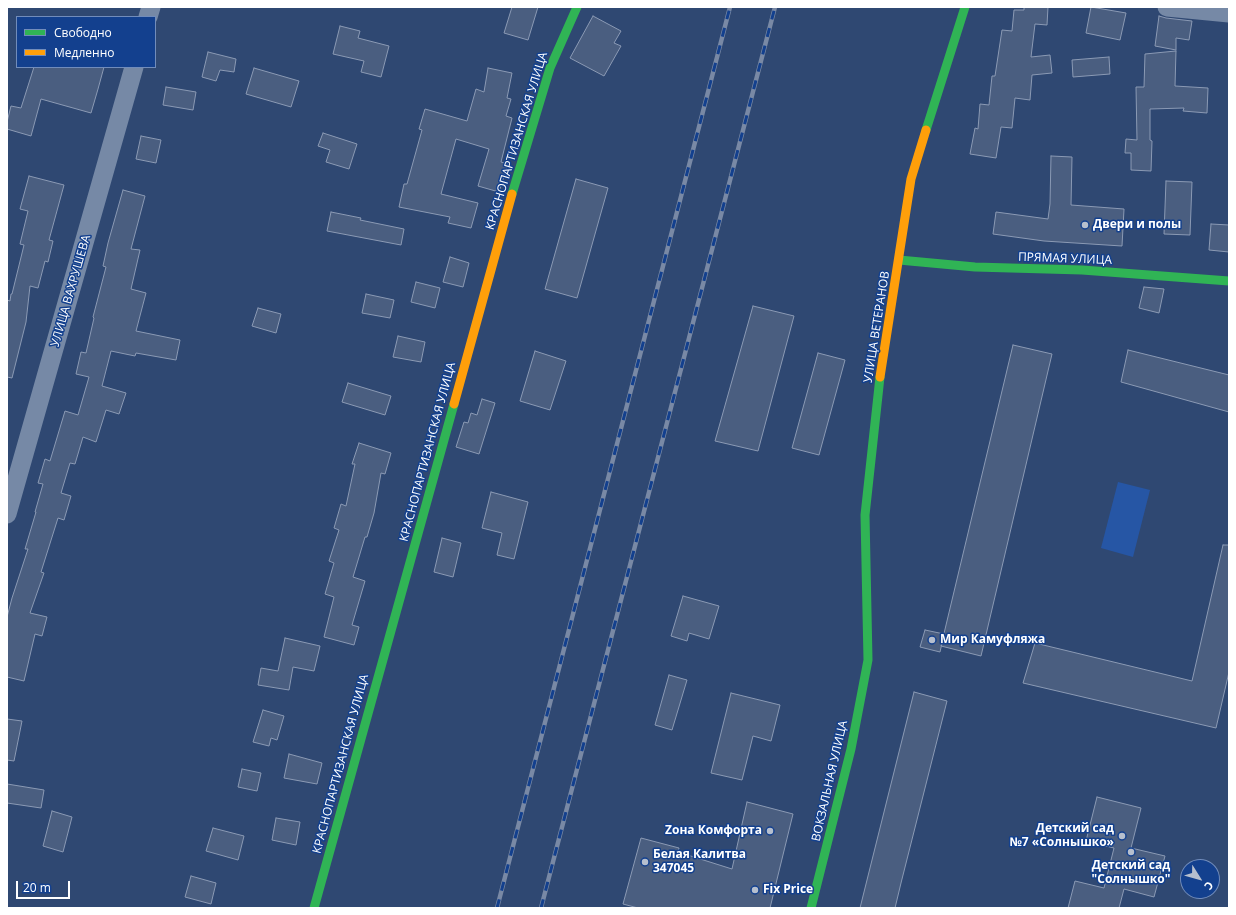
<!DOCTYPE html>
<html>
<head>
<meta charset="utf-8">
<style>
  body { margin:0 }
  #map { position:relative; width:1236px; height:915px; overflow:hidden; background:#2f4872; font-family:"Open Sans",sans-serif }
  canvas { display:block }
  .frame { position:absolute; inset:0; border:8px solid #fff; pointer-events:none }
  .legend { position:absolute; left:16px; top:16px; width:140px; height:52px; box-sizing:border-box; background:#13408e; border:1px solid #718cbb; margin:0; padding:5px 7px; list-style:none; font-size:12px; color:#fff }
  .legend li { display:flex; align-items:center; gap:8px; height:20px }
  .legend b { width:20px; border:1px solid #718cbb }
  .north { position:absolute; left:1180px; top:859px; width:40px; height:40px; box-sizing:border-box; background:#13408e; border:1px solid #718cbb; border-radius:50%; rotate:127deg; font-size:11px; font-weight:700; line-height:16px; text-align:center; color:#fff }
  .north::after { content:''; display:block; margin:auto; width:14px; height:18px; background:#b6bfce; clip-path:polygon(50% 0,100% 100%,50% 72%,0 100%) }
  .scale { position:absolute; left:16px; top:881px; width:54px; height:18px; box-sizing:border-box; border:2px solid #fff; border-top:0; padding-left:5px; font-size:12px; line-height:14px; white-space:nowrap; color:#fff; -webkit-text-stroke:3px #13408e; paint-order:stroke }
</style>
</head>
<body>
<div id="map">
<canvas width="1236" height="915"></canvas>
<div class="frame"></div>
<ul class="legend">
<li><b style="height:5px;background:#30b455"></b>Свободно</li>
<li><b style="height:5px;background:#ff9f0a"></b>Медленно</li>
</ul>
<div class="north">С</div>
<div class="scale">20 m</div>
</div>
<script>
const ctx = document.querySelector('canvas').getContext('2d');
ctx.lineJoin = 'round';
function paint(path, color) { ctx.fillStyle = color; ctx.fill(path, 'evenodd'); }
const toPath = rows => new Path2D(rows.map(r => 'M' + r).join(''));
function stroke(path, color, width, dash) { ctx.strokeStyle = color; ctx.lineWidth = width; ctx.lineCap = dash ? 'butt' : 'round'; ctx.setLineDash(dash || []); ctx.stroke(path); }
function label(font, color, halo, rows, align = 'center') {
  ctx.font = font + ' "Open Sans",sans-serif'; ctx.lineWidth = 3; ctx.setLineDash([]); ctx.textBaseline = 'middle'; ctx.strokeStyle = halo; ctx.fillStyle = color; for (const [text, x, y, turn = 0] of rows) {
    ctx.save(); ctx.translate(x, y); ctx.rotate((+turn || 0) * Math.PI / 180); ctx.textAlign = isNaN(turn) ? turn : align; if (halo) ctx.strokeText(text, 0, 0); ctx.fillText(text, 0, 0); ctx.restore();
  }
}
const green = toPath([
  [1118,482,1150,490,1133,557,1101,548]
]);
const building = toPath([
  [512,7,538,7,528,40,504,33,512,7],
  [1024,7,1048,7,1047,25,1035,24,1031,57,1050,55,1052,73,1032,75,1030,100,1015,98,1012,128,1001,127,996,158,970,154,975,128,978,129,980,104,989,105,992,76,995,76,1002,30,1012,31,1014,10,1024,10,1024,7],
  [1091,7,1126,13,1120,40,1086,33,1091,7],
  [593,16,621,31,614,43,621,46,604,76,570,58,593,16],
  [1159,16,1166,18,1192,21,1189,40,1176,38,1176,50,1155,46,1159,16],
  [340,26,360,31,358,38,389,46,381,77,361,72,364,61,333,54,340,26],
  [1176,51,1175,86,1208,88,1207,113,1183,111,1184,108,1150,109,1150,140,1152,141,1151,171,1131,170,1131,153,1125,153,1126,139,1137,140,1136,87,1144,87,1145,54,1176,51],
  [208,52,236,59,234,72,220,70,216,81,202,77,208,52],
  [1109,57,1110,74,1073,77,1072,60,1109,57],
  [34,67,104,67,98,89,91,113,41,99,31,136,7,129,7,122,11,106,21,108,34,67],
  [254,68,299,81,291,107,246,94,254,68],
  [488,68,512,73,507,98,511,99,506,116,512,118,501,162,508,164,499,192,478,186,489,149,456,139,441,194,478,203,471,228,448,223,450,217,399,207,404,184,407,184,422,130,419,129,425,109,467,121,476,89,484,92,488,68],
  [166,87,196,92,193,110,163,105,166,87],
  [323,133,357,144,349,169,326,162,330,150,318,146,323,133],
  [141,136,161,140,156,163,136,159,141,136],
  [1051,156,1072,157,1071,205,1124,209,1122,246,1044,241,993,234,996,212,1048,219,1050,204,1051,156],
  [29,176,64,185,49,240,53,241,48,262,45,261,38,288,30,286,26,322,12,378,7,377,7,300,10,301,11,294,12,294,24,245,20,244,28,211,20,209,29,176],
  [576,179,608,188,577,298,545,289,576,179],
  [1166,181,1192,182,1190,235,1164,234,1166,181],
  [123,190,145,196,131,249,140,250,131,289,146,293,136,331,180,340,176,360,136,353,135,356,111,351,102,386,126,393,119,414,106,410,96,442,83,437,75,464,70,463,61,493,71,496,64,520,58,518,41,572,44,573,30,613,47,617,42,636,35,634,24,681,7,677,7,617,12,598,28,549,25,549,36,512,35,512,43,484,38,483,45,459,50,461,65,411,78,415,89,377,76,374,81,352,86,353,94,318,93,317,106,267,103,266,108,243,123,190],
  [331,212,361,218,360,220,404,229,401,245,327,231,331,212],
  [1211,224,1229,225,1229,252,1209,250,1211,224],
  [450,257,469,263,463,287,443,282,450,257],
  [416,282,440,288,435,308,411,302,416,282],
  [1144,287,1164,289,1159,313,1139,308,1144,287],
  [366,294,394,300,390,318,362,313,366,294],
  [753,306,794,316,758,451,715,441,753,306],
  [258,308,281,314,276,333,252,326,258,308],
  [398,336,425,342,421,362,393,357,398,336],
  [1013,345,1052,354,981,656,941,646,1013,345],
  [1128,350,1229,375,1229,412,1121,382,1128,350],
  [535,351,566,361,550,410,520,401,535,351],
  [818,353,845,360,819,455,792,448,818,353],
  [348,383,391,396,385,415,342,402,348,383],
  [482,399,495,403,479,454,456,447,464,422,468,423,471,413,477,415,482,399],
  [359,443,391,453,385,474,381,473,374,513,367,537,365,537,353,577,365,581,352,625,359,627,354,645,324,637,334,597,325,594,334,563,329,561,339,530,334,528,341,504,346,506,355,464,352,464,359,443],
  [491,492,528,502,514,559,497,555,502,533,482,528,491,492],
  [442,538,461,543,453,577,434,572,442,538],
  [1223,545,1229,545,1229,672,1216,728,1023,683,1035,643,1192,681,1223,545],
  [683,596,719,606,709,639,689,633,687,641,671,636,683,596],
  [925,630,944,634,940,652,920,647,925,630],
  [285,638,320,646,314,671,293,667,289,690,258,685,261,668,278,671,285,638],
  [669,675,687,680,672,730,655,725,669,675],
  [914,692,947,701,901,883,895,908,860,908,914,692],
  [731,693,780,705,771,741,753,736,742,780,711,773,731,693],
  [263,710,284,716,277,740,271,738,269,746,253,742,263,710],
  [7,719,22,721,14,761,7,760,7,719],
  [289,754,322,763,317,784,284,778,289,754],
  [242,769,261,773,257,791,238,787,242,769],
  [7,784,44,790,41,808,7,803,7,784],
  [1097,797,1141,808,1131,848,1165,856,1154,897,1124,889,1119,908,1068,908,1075,881,1104,888,1114,848,1086,841,1097,797],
  [747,802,793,814,770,908,638,908,623,904,641,838,679,848,678,852,732,869,747,802],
  [52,811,72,817,63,852,43,846,52,811],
  [276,818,300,822,296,845,272,840,276,818],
  [213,828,244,836,238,860,206,851,213,828],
  [191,876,216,883,211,904,185,897,191,876]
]);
const street = toPath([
  [1167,7,1229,13],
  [148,17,151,7],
  [7,514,134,67]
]);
const fast = toPath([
  [926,130,965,7],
  [512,194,550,68,577,7],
  [899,260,975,267,1082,270,1229,281],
  [314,908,454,404],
  [811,908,851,749,868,660,865,515,880,377]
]);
const slow = toPath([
  [880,377,911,179,926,130],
  [454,404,512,194]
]);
const rail = toPath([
  [497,908,730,7],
  [541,908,775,7]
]);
const markers = [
  [1085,225,4,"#b6bfce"],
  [932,640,4,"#b6bfce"],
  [770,831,4,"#b6bfce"],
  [1122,836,4,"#b6bfce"],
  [1131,852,4,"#b6bfce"],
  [645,862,4,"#b6bfce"],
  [755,890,4,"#b6bfce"]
];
const streetNames = [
  ["КРАСНОПАРТИЗАНСКАЯ УЛИЦА",517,141,-73],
  ["ПРЯМАЯ УЛИЦА",1065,259,2],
  ["УЛИЦА ВАХРУШЕВА",71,291,-74],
  ["УЛИЦА ВЕТЕРАНОВ",877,327,-81],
  ["КРАСНОПАРТИЗАНСКАЯ УЛИЦА",428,452,-75],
  ["КРАСНОПАРТИЗАНСКАЯ УЛИЦА",341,764,-75],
  ["ВОКЗАЛЬНАЯ УЛИЦА",830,781,-77]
];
const poiNames = [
  ["Двери и полы",1093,225],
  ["Мир Камуфляжа",940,640],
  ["Детский сад",1114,829,"right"],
  ["№7 «Солнышко»",1114,843,"right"],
  ["Zона Комфорта",762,831,"right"],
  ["Белая Калитва",653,855],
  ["347045",653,869],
  ["Детский сад",1131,866,"center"],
  ["\"Солнышко\"",1131,880,"center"],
  ["Fix Price",763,890]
];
paint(green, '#2656a5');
paint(building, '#4a5e80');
stroke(building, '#8b9ab4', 1);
stroke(street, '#7689a6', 19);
stroke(fast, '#30b455', 9);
stroke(slow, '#ff9f0a', 9);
stroke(rail, '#7989a5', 4.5);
stroke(rail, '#13408e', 3, [9]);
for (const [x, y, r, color] of markers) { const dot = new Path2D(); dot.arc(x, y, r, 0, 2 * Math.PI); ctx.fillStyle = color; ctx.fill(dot); stroke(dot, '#13408e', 1.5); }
label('12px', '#fff', '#13408e', streetNames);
label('bold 12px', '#fff', '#13408e', poiNames, 'left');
</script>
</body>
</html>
